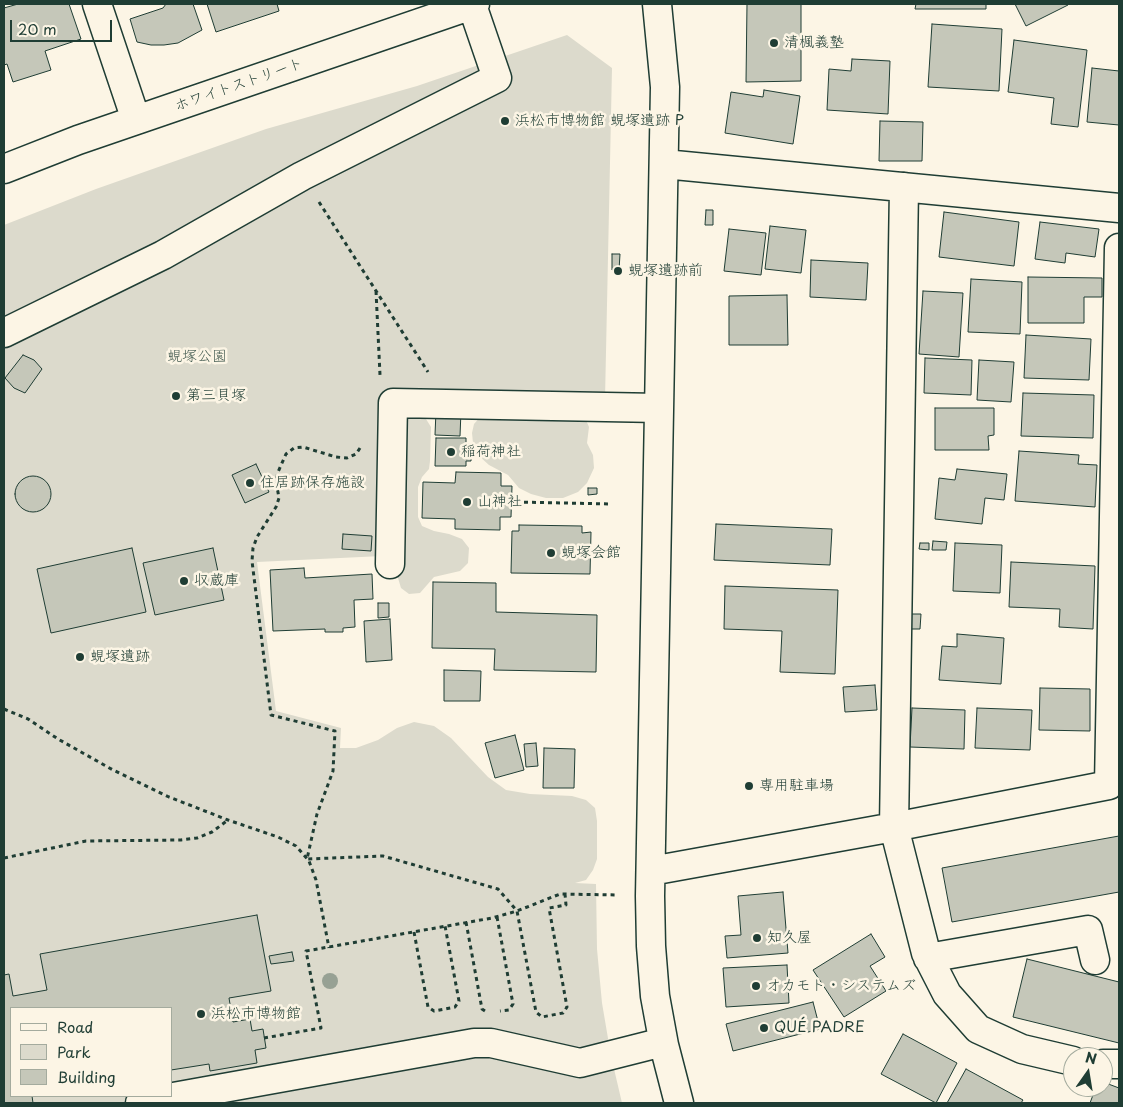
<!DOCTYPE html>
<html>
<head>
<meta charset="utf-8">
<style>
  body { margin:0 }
  #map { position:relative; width:1123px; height:1107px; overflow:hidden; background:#fcf5e5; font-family:"Playpen Sans",sans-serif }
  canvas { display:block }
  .frame { position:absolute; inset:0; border:5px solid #1f3d34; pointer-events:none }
  .legend { position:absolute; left:10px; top:1007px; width:162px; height:90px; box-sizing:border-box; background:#fcf5e5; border:1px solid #a4ab9e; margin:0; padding:6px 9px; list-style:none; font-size:15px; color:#1f3d34 }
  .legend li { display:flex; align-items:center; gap:10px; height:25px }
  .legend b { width:25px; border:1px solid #a4ab9e }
  .north { position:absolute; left:1063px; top:1047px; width:50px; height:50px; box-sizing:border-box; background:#fcf5e5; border:1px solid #a4ab9e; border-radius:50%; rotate:13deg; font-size:14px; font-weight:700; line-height:20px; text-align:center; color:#1f3d34 }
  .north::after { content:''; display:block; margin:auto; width:18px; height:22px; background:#1f3d34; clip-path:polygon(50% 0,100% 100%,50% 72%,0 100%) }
  .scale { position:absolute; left:10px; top:20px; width:102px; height:22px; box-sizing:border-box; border:2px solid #1f3d34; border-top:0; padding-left:6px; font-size:15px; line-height:18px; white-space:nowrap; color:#1f3d34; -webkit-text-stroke:4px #fcf5e5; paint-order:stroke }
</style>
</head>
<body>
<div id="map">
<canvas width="1123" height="1107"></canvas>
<div class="frame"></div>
<ul class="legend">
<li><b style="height:6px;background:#fcf5e5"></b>Road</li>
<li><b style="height:14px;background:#dcdacc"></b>Park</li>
<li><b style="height:14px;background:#c5c7b9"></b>Building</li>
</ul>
<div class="north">N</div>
<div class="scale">20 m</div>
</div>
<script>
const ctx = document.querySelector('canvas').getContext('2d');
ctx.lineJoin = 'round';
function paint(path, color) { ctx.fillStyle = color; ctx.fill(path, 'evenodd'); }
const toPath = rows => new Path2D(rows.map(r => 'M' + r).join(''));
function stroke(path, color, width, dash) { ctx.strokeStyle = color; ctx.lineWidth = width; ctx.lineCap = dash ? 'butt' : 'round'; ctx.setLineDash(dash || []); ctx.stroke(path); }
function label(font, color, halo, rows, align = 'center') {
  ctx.font = font + ' "Playpen Sans","Klee One",sans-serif'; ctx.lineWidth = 5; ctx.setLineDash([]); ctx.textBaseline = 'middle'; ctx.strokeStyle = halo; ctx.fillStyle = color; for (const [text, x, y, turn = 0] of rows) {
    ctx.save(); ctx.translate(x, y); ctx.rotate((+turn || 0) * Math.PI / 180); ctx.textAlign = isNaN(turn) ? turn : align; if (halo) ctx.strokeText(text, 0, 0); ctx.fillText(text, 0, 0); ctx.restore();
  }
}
const green = toPath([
  [567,35,612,68,605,399,394,395,382,556,257,562,276,711,341,728,340,748,356,748,378,740,397,728,414,722,434,726,451,738,488,777,506,790,530,794,572,796,586,800,595,808,597,821,597,859,593,870,586,880,575,883,596,884,597,949,602,1003,611,1056,622,1103,4,1103,4,225,96,189,266,129,417,86],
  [11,1008,171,1008,171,1096,11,1096],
  [419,415,426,419,431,427,430,461,429,469,422,477,418,487,418,517,422,526,434,531,449,534,462,539,469,548,468,563,460,571,434,577,420,593,409,594,401,588,398,578,398,565,403,421,411,416],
  [482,415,586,420,589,427,587,443,593,455,594,468,587,483,578,492,563,498,546,498,531,494,519,488,508,475,489,465,479,456,473,443,472,433,474,424]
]);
const building = toPath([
  [18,4,69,4,81,39,45,51,51,70,13,82,7,64,4,65,4,8,18,4],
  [166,4,193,4,202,30,178,43,164,45,151,45,137,42,130,19,163,8,166,4],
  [207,4,277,4,279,11,216,32,207,4],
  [747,4,801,4,801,81,746,82,747,4],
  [916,4,986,4,986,9,915,9,916,4],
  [1015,4,1067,4,1068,5,1026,26,1015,4],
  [932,24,1002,29,999,91,928,87,932,24],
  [1014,40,1087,50,1078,127,1051,124,1054,98,1008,92,1014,40],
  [852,59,890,61,888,114,827,110,829,69,851,71,852,59],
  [1092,68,1119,71,1119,125,1087,122,1092,68],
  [764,90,800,96,793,144,725,133,731,92,763,97,764,90],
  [880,121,923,122,922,161,879,161,880,121],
  [706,210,713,210,713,225,705,225,706,210],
  [944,212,1019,222,1014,266,939,257,944,212],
  [1040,222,1099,229,1095,257,1066,253,1065,263,1035,259,1040,222],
  [770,226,806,230,801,273,765,269,770,226],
  [729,229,766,233,761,275,724,271,729,229],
  [612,254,620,254,619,270,612,270,612,254],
  [811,260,868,263,866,300,810,297,811,260],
  [1028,277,1102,278,1102,297,1084,297,1084,323,1028,323,1028,277],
  [971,279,1022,282,1020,334,968,332,971,279],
  [923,291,963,293,959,357,919,354,923,291],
  [787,295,788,345,729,345,729,296,787,295],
  [1026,335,1091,339,1089,380,1024,378,1026,335],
  [23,355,34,360,42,369,25,393,14,388,5,378,23,355],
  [925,358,972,360,971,395,924,393,925,358],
  [979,360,1014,362,1011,402,977,400,979,360],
  [1023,393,1094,395,1093,438,1021,436,1023,393],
  [935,408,994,408,994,435,988,436,989,450,935,450,935,408],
  [436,411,461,411,460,436,435,435,436,411],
  [436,438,466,438,466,444,471,444,471,461,466,461,466,466,435,466,436,438],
  [1019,451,1079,455,1078,464,1097,465,1095,507,1015,501,1019,451],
  [256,464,269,492,245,503,232,475,256,464],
  [957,469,1007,474,1004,500,985,498,982,524,935,519,939,478,955,480,957,469],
  [456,472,501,473,501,486,512,486,511,517,500,517,500,530,455,529,455,519,422,518,423,482,455,483,456,472],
  '15 494a18 18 0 1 1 36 0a18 18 0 1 1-36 0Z',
  [588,488,597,488,597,494,588,495,588,488],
  [716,524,832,529,830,565,714,560,716,524],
  [519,525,582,526,582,533,591,532,590,574,511,573,512,531,519,531,519,525],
  [343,534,372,536,371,551,342,549,343,534],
  [933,541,947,542,946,550,932,550,933,541],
  [920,543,929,543,929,550,919,549,920,543],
  [955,543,1002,545,1000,593,953,591,955,543],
  [132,548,146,612,51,633,37,569,132,548],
  [213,548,224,600,155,615,143,563,213,548],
  [1011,562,1095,566,1093,629,1059,627,1060,609,1009,607,1011,562],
  [304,568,305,578,372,574,373,599,354,600,355,627,343,628,343,632,325,632,325,629,273,631,270,570,304,568],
  [433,582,496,583,496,612,597,615,596,672,494,670,495,649,432,648,433,582],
  [725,586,838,590,835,674,780,672,782,631,724,629,725,586],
  [378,603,389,603,389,617,378,618,378,603],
  [910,614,921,614,920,629,910,629,910,614],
  [390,619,392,660,366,662,364,621,390,619],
  [957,634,1004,638,1001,684,939,680,942,646,957,647,957,634],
  [444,670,481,671,480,701,444,701,444,670],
  [875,685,877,710,845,712,843,687,875,685],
  [1040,688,1090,689,1090,731,1039,730,1040,688],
  [912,708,965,710,964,749,910,747,912,708],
  [977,708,1032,710,1030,750,975,748,977,708],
  [515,735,524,770,495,778,485,743,515,735],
  [536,743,538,766,526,767,524,744,536,743],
  [544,748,575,749,574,788,543,788,544,748],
  [1119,836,1119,892,952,922,942,868,1119,836],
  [783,892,788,953,727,958,725,936,741,935,738,896,783,892],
  [257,915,271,991,229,998,233,1022,250,1019,252,1031,263,1029,266,1048,255,1050,257,1063,210,1071,209,1064,171,1070,171,1008,11,1008,11,1096,32,1096,33,1103,4,1103,4,975,9,974,13,996,47,990,40,954,257,915],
  [871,934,885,957,870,966,886,991,844,1017,813,970,871,934],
  [292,952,294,961,271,964,269,956,292,952],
  [1027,959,1119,982,1119,1043,1013,1017,1027,959],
  [787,965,789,1003,726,1007,723,968,787,965],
  [813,1002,820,1029,733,1051,726,1024,813,1002],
  [903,1034,957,1063,936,1103,881,1074,903,1034],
  [966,1069,1023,1100,1021,1103,947,1103,966,1069],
  [1103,1082,1119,1088,1119,1103,1090,1103,1096,1087,1103,1087,1103,1082]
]);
const path = toPath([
  [319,202,428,372],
  [376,291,380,375],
  [360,448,356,454,347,458,336,457,303,447,294,448,286,454,278,472,276,481,279,498,276,507,257,537,253,548,252,561,271,715,335,731,333,771,317,814,307,859,383,856,498,889,517,911,536,1012,542,1017,563,1013,567,1007,549,908,566,905,565,894],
  [516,502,611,504],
  [4,709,28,719,58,739,113,770,169,797,228,820,278,837,296,846,309,861,316,880,329,948],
  [4,858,86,841,181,840,197,838,212,832,228,820],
  [497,917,513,1004,509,1010,500,1011],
  [466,922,482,1009,485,1011],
  [414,932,428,1007,434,1011,455,1007,459,1001,445,926],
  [264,1038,321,1028,306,951,492,918,517,911,560,894,618,895]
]);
const minor = toPath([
  [97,4,136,120],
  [657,4,665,87,650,896,651,946,655,996,664,1045,679,1103],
  [664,164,1119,208],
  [4,169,78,140,475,4],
  [904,187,894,827,926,953,947,994,978,1029,1022,1049,1073,1061],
  [4,333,163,255,302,176,497,78,472,5],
  [390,564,393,403,659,408],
  [651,871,894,827,1109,785,1119,248],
  [928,958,1088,930,1095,960],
  [1103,1064,1119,1064],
  [140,1103,474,1043,491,1043,580,1063,663,1042]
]);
const trees = [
  [330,981]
];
const markers = [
  [774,43,5,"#1f3d34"],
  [505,121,5,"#1f3d34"],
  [618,271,5,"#1f3d34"],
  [176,396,5,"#1f3d34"],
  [451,452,5,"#1f3d34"],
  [250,483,5,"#1f3d34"],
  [467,502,5,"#1f3d34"],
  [551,553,5,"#1f3d34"],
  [184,581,5,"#1f3d34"],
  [80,657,5,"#1f3d34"],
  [749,786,5,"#1f3d34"],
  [757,938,5,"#1f3d34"],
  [756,986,5,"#1f3d34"],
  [201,1014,5,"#1f3d34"],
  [764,1028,5,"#1f3d34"]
];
const poiNames = [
  ["清楓義塾",784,43],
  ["浜松市博物館 蜆塚遺跡 P",515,121],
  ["蜆塚遺跡前",628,271],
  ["第三貝塚",186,396],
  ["稲荷神社",461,452],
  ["住居跡保存施設",260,483],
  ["山神社",477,502],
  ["蜆塚会館",561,553],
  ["収蔵庫",194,581],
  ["蜆塚遺跡",90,657],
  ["専用駐車場",759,786],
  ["知久屋",767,938],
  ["オカモト・システムズ",766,986],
  ["浜松市博物館",211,1014],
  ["QUÉ PADRE",774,1028]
];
const streetNames = [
  ["ホワイトストリート",239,85,-19]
];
const parkNames = [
  ["蜆塚公園",197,357]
];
paint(green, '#dcdacc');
paint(building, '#c5c7b9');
stroke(building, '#1f3d34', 1);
stroke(minor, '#1f3d34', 31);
stroke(path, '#1f3d34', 3, [4, 4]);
stroke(minor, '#fcf5e5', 28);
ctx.fillStyle = '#97a194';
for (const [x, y] of trees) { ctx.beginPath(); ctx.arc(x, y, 8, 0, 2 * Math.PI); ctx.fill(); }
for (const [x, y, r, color] of markers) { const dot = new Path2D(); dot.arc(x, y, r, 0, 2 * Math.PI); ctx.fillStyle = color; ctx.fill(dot); stroke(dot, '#fcf5e5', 2); }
label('15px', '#1f3d34', '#fcf5e5', poiNames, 'left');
label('15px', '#1f3d34', '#fcf5e5', streetNames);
label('15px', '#455c52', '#fcf5e5', parkNames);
</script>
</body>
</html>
